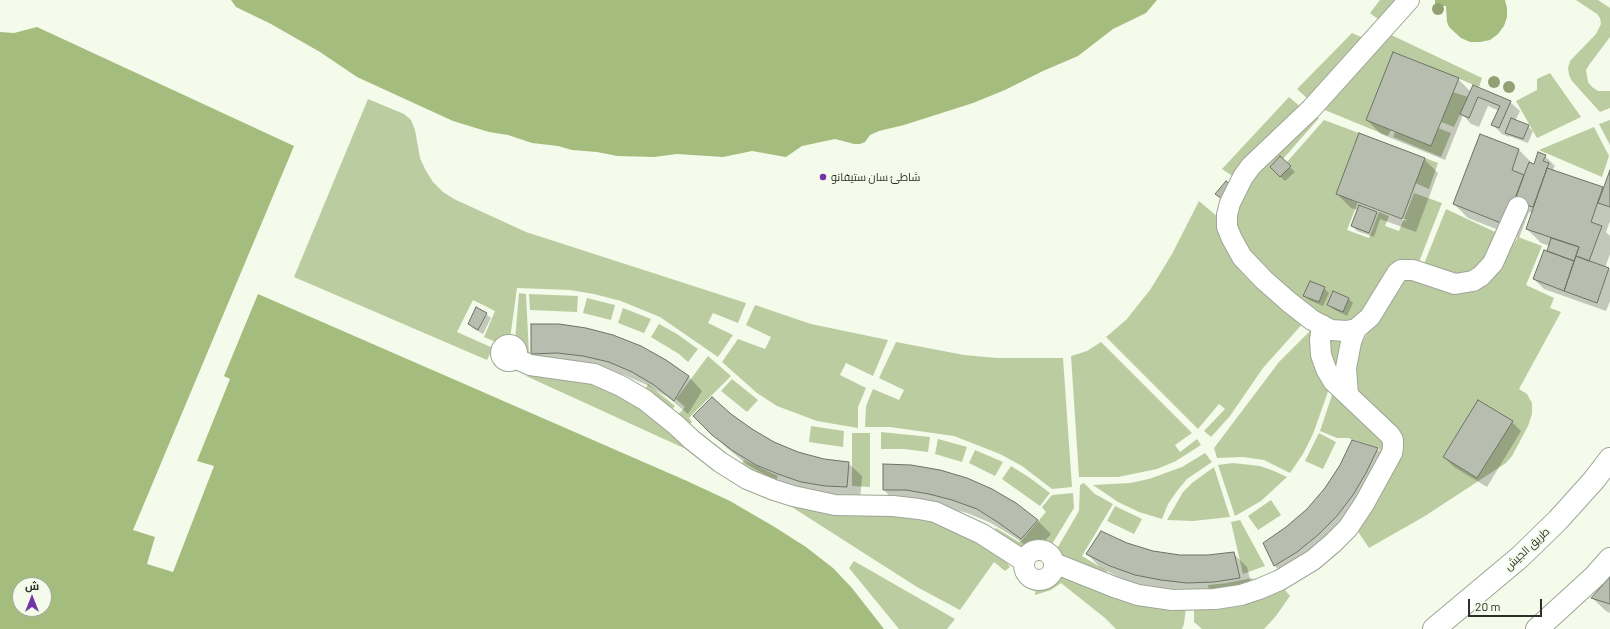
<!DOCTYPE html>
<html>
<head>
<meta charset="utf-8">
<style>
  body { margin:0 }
  #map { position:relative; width:1610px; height:629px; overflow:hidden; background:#f4fbea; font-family:Barlow,Cairo,sans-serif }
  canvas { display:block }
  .north { position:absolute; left:12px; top:577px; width:40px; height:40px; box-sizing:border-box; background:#f4fbea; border:1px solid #a4a99d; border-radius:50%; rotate:0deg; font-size:11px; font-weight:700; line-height:16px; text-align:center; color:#2c2f29 }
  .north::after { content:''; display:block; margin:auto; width:14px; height:18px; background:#7434a9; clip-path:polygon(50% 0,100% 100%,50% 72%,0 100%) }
  .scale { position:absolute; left:1468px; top:599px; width:74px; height:18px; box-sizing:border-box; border:2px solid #2c2f29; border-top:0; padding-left:5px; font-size:12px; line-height:14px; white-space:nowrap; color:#2c2f29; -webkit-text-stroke:3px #f4fbea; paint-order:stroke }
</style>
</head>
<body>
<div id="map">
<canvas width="1610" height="629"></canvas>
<div class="north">ش</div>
<div class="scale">20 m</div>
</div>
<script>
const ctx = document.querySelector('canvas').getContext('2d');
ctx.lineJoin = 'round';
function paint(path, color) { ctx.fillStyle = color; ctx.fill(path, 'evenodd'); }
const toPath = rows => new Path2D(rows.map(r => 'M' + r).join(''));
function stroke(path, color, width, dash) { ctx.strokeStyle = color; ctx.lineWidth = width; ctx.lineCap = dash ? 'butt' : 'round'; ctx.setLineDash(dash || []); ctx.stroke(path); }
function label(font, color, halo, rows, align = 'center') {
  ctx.font = font + ' Barlow,Cairo,sans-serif'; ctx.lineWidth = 4; ctx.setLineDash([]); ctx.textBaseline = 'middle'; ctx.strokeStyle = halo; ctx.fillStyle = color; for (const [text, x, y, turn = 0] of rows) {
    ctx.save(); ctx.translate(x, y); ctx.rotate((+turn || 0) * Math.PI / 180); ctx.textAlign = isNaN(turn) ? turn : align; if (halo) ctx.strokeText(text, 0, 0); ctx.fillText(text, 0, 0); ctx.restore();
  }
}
const green = toPath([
  [1380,0,1401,0,1383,23,1370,13],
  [1576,0,1598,0,1610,8,1610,37,1589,65,1586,70,1588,82,1592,87,1598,91,1610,91,1610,108,1600,112,1572,81,1569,75,1568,68,1570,61,1596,34,1601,24,1600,18,1597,14],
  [1352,33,1368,40,1310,101,1297,89],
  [1387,33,1482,78,1479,87,1394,52,1366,120,1391,130,1388,136,1320,108],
  [1550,73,1581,117,1537,138,1516,101,1537,90,1537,79],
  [1453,92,1468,97,1454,127,1441,122],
  [1289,97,1303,109,1237,179,1222,169],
  [368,99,404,114,411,120,415,130,420,158,426,171,433,182,443,192,454,199,526,232,746,303,738,323,713,313,708,323,733,335,718,357,660,317,621,301,594,294,570,290,517,288,510,339,498,343,484,337,495,311,473,300,457,332,493,348,487,360,294,277],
  [1312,116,1319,118,1283,159,1280,156,1270,167,1280,177,1291,166,1287,162,1324,120,1359,133,1336,194,1358,202,1347,230,1369,238,1379,212,1389,216,1385,226,1399,231,1414,193,1442,203,1417,267,1364,317,1335,324,1277,284,1234,234,1239,200,1251,177],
  [1310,281,1325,287,1319,302,1303,296],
  [1333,291,1349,298,1343,311,1327,305],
  [1610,120,1610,145,1599,124],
  [1594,127,1609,156,1602,177,1539,150],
  [1438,128,1451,133,1441,157,1393,137,1395,132,1431,146],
  [1425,158,1438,163,1429,189,1415,183],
  [1199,201,1219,218,1305,321,1263,368,1230,416,1211,437,1204,431,1225,409,1219,404,1198,429,1106,337,1126,320,1150,290,1172,254],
  [1446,209,1495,232,1486,258,1469,276,1422,269],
  [1518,237,1542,246,1526,285,1554,298,1550,308,1561,312,1519,389,1527,394,1532,403,1532,414,1528,426,1512,456,1506,463,1425,516,1369,548,1355,527,1398,455,1354,391,1353,358,1397,283,1401,279,1487,283],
  [1478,401,1513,421,1477,478,1443,457],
  [519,293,526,294,529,354,553,358,525,356,522,347,515,340],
  [529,294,578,296,577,312,530,310],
  [587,298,615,305,611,320,583,313],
  [755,305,811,324,888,340,873,376,846,363,840,375,866,388,858,407,858,428,817,421,777,406,757,393,722,362,738,339,765,349,771,337,746,325],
  [623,308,651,319,644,333,618,323],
  [659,324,677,334,698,349,688,362,679,354,651,337],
  [1311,330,1311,354,1330,386,1313,434,1303,454,1290,473,1264,460,1243,457,1217,458,1214,448,1279,362],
  [1331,334,1346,338,1340,367,1333,372,1327,343],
  [896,342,964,355,997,358,1063,358,1072,487,1052,489,1022,466,1000,454,954,436,890,427,865,427,866,406,873,389,899,400,904,390,879,378],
  [1101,342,1192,433,1175,445,1180,452,1197,439,1201,445,1176,461,1157,469,1118,477,1079,477,1071,356,1087,351],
  [708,356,731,376,689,418,692,422,687,427,676,417,685,407,676,399],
  [545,373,615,389,699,455,526,376],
  [732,379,758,400,747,412,721,391],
  [648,384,675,406,669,412,644,392],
  [1333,392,1389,442,1367,480,1380,452,1379,448,1348,438,1337,438,1320,431],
  [811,426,844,431,843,447,809,442],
  [881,432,930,437,928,452,904,449,881,449],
  [852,433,870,433,870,487,852,486],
  [1319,433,1336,442,1323,469,1305,461],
  [938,439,967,447,962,462,935,454],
  [975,450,1003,462,995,476,969,463],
  [1205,453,1212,462,1187,479,1177,491,1168,504,1162,519,1139,512,1118,502,1093,485,1130,483,1149,479,1182,467],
  [744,460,778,476,775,483,740,467],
  [1233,463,1260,466,1274,471,1287,477,1261,501,1235,516,1218,465],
  [1011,466,1030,478,1050,493,1040,506,1002,479],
  [1214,467,1230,517,1193,521,1167,520,1183,492,1192,483],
  [1084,483,1095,494,1113,504,1082,556,1107,571,1104,578,1055,552,1079,511,1080,485],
  [1073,493,1074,508,1049,549,1035,545,1023,552,992,533,996,528,1019,542,1021,541,1046,512,1042,507,1052,495],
  [1271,500,1281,515,1258,530,1248,516],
  [784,502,915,515,961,530,1005,560,1010,567,1005,571,994,562,960,610,917,587],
  [1115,506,1142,519,1134,534,1107,521],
  [1240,520,1265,566,1243,574,1231,522],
  [854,561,955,619,947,629,899,629,849,568],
  [1065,573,1186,607,1184,624,1182,629,1116,629,1105,618,1061,583,1051,590,1035,595,1036,587,1051,584,1059,579],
  [1252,578,1254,585,1209,595,1208,585,1227,583],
  [1281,585,1290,596,1276,616,1264,629,1202,629,1194,622,1194,606]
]);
const water = toPath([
  [231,0,1157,0,1146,13,1113,29,1078,56,1043,71,1005,90,973,103,904,125,879,131,870,135,865,142,860,144,854,144,835,139,802,146,786,157,752,151,723,157,677,154,654,157,617,156,597,152,572,150,558,146,532,143,508,135,489,132,453,121,357,77,320,52,271,24,236,7],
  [1435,0,1505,0,1507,8,1507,17,1504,26,1498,34,1490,40,1480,42,1470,42,1461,38,1449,27,1447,22,1446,6,1435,6],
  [37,27,294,146,133,530,155,537,147,564,173,572,214,466,197,461,230,379,224,376,258,294,687,481,730,501,773,526,806,547,833,568,852,588,884,629,0,629,0,32,14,33],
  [20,585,44,585,44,609,20,609]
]);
const shadow = toPath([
  [1458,79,1471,92,1510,102,1520,111,1515,121,1528,126,1533,131,1528,143,1509,136,1509,137,1502,134,1493,125,1499,111,1488,106,1479,127,1471,124,1463,115,1445,160,1381,134,1367,120],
  [1481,135,1519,150,1534,165,1545,156,1555,166,1553,169,1555,171,1604,189,1610,173,1610,221,1606,232,1610,236,1610,254,1605,268,1610,270,1610,301,1606,311,1544,289,1534,279,1550,246,1541,243,1527,229,1533,213,1529,212,1519,238,1468,218,1454,204],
  [1280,157,1295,172,1285,181,1271,167],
  [1424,159,1438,173,1416,232,1380,219,1374,237,1357,231,1352,226,1358,210,1351,208,1337,194],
  [1352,199,1407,220,1406,221,1352,201],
  [1324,288,1329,293,1323,306,1309,300,1304,295],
  [1348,298,1353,303,1347,316,1333,309,1328,304],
  [486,314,491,318,483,334,474,329,469,324],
  [640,347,666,361,689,377,702,391,688,414,669,398,647,385,624,375,598,369,546,368,532,354],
  [730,415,774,443,798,453,824,460,848,463,862,476,860,501,816,495,771,478,748,465,727,448,694,416],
  [1512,422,1521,431,1487,487,1454,467,1444,457],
  [1377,449,1391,463,1380,487,1289,580,1275,566,1264,544,1287,528,1308,510,1326,489],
  [884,465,1015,504,1038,521,1051,534,1035,552,1014,537,991,523,967,513,944,507,897,504,884,490],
  [1127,543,1153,552,1180,556,1208,556,1233,553,1247,567,1253,591,1228,595,1149,589,1124,580,1101,568,1087,554],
  [1610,578,1610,613,1606,611,1592,598]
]);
const building = toPath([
  [1393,52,1459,78,1431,146,1366,120,1393,52],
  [1473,85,1511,101,1499,128,1491,125,1500,106,1478,97,1469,118,1460,114,1473,85],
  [1511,118,1529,125,1523,139,1505,133,1511,118],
  [1359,133,1425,158,1402,219,1336,194,1359,133],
  [1480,134,1519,149,1512,170,1524,175,1506,225,1453,204,1480,134],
  [1538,152,1546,155,1543,161,1549,163,1533,207,1514,201,1529,162,1534,164,1538,152],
  [1280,156,1291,166,1280,177,1270,167,1280,156],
  [1547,168,1603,187,1591,222,1602,226,1589,261,1576,256,1579,247,1526,229,1547,168],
  [1610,170,1610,207,1598,203,1610,170],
  [1226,181,1232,186,1222,199,1215,194,1226,181],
  [1359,205,1377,212,1369,233,1351,226,1359,205],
  [1551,238,1579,247,1574,261,1547,251,1551,238],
  [1544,250,1574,261,1564,291,1533,279,1544,250],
  [1576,256,1609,268,1597,303,1564,291,1576,256],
  [1310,281,1325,287,1319,302,1303,296,1310,281],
  [1333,291,1349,298,1343,312,1327,305,1333,291],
  [476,307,487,313,478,330,468,324,476,307],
  [531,324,559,324,586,328,613,335,641,346,666,360,689,376,674,401,654,385,632,372,609,362,583,356,557,353,531,354,531,324],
  [712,397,731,414,752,429,774,442,798,452,824,459,849,462,847,487,825,486,801,482,778,474,756,465,733,451,712,435,693,416,712,397],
  [1478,400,1513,421,1477,478,1443,457,1478,400],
  [1352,440,1378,448,1366,473,1353,495,1337,516,1318,535,1297,552,1274,566,1263,543,1286,527,1307,509,1325,488,1340,465,1352,440],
  [883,464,911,465,940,470,967,478,992,489,1016,503,1038,520,1021,539,999,523,977,509,952,500,929,494,906,490,883,490,883,464],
  [1101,531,1127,543,1153,551,1180,555,1208,555,1234,552,1240,578,1214,582,1187,583,1161,580,1135,575,1110,566,1086,554,1101,531],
  [1610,577,1610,604,1591,598,1610,577]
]);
const street = toPath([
  [1409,0,1311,109,1251,166,1243,177,1230,203,1227,215,1227,227,1232,239,1242,257,1264,280,1289,302,1312,320,1331,330,1347,331,1356,329,1370,317,1397,273,1401,270,1413,270,1455,284,1473,281,1481,276,1493,263,1518,207],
  '501 353a8 8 0 1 1 16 0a8 8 0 1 1-16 0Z',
  [515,358,530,365,594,374,621,386,645,400,676,425,692,440,720,462,747,479,774,490,793,496,835,505,893,506,919,509,935,512,982,534,1024,561],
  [1348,395,1346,368,1351,342,1356,329],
  '1024 565a15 15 0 1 1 30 0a15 15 0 1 1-30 0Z',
  [1054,563,1114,587,1138,595,1172,600,1215,599,1241,595,1259,589,1280,580,1313,560,1333,543,1348,528,1364,504,1392,453,1393,447,1393,440,1390,435,1333,381,1326,369,1321,355,1320,340,1322,325]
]);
const highway = toPath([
  [1434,629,1520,557,1558,520,1594,480,1610,459],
  [1537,629,1595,576,1610,559]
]);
const trees = [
  [1438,9],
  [1494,82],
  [1509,87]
];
const markers = [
  [823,177,4,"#7434a9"]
];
const poiNames = [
  ["شاطئ سان ستيفانو",831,177]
];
const streetNames = [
  ["طريق الجيش",1527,549,-43]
];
paint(green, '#bbcca1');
paint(water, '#a5bc7f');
paint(shadow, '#0003');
paint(building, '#b8beaf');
stroke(building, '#6c7264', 1);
stroke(street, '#9ea596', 22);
stroke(highway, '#9ea596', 24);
stroke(street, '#fff', 20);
stroke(highway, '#fff', 22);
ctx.fillStyle = '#92a074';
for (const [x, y] of trees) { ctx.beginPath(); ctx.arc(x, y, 6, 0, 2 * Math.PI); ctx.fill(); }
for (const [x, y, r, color] of markers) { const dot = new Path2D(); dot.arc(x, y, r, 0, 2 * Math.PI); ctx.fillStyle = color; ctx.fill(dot); stroke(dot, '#f4fbea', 1.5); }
label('11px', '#2c2f29', '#f4fbea', poiNames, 'left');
label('11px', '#2c2f29', '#f4fbea', streetNames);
</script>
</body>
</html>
